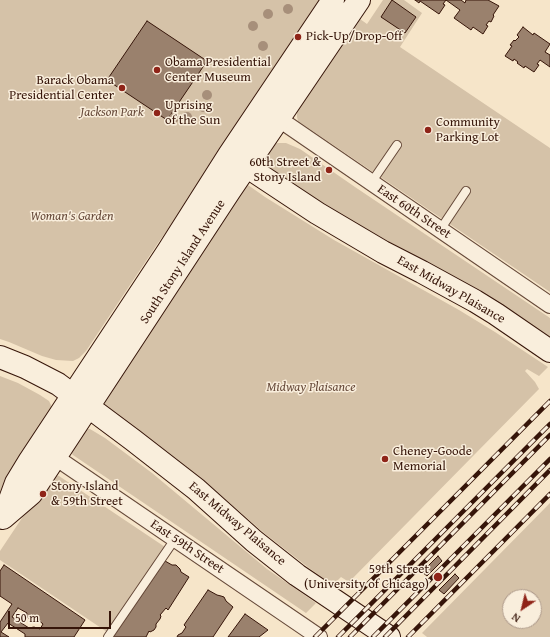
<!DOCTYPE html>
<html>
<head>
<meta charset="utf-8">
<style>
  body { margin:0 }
  #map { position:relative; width:550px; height:637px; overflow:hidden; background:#f6e5c9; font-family:"Gentium Book Plus",serif }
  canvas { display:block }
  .north { position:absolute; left:502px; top:589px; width:40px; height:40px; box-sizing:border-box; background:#f9eedc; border:1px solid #ab9788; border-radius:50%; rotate:215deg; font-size:11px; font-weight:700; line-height:16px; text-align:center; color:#361509 }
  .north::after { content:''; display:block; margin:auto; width:14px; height:18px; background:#8f2418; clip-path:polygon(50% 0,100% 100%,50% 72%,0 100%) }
  .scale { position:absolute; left:8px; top:611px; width:103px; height:18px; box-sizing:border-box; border:2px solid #361509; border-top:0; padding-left:5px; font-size:12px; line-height:14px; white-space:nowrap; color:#361509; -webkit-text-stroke:3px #f9eedc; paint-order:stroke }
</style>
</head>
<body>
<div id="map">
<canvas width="550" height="637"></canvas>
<div class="north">N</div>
<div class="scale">50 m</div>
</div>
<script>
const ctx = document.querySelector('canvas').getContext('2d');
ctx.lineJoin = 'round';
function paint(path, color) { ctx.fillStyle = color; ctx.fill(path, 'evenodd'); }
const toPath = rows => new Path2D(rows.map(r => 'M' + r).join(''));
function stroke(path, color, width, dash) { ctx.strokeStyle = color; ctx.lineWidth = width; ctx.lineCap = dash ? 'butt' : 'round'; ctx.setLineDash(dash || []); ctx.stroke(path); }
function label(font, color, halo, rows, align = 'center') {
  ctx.font = font + ' "Gentium Book Plus",serif'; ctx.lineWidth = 3; ctx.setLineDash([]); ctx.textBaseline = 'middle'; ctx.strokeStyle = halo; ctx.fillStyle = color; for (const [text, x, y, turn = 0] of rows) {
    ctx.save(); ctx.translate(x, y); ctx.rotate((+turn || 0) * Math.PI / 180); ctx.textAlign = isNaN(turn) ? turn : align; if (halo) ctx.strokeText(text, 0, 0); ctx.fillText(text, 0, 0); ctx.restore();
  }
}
const green = toPath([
  [0,0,319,0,251,101,246,118,207,175,158,243,86,351,79,358,73,361,56,360,42,356,9,342,0,339],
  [383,0,404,0,422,13,400,47,550,148,550,292,298,121,297,117,297,112,360,19,367,24],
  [278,143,286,143,300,149,355,187,550,318,550,338,469,285,407,252,321,203,265,165,263,161,273,144],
  [245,185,248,185,265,197,334,240,459,310,495,332,548,367,539,376,527,369,525,371,535,382,539,389,349,582,341,577,333,585,309,568,264,533,224,498,184,467,102,403],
  [0,376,18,383,40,395,49,401,52,407,51,412,49,421,0,493],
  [85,429,90,429,105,438,152,473,267,569,316,603,306,613,73,455,71,453],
  [55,475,59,476,168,549,110,634,0,560,0,551,48,479],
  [550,503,550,637,427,637,422,633],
  [510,597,534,597,534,621,510,621]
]);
const building = toPath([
  [392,0,416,17,405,33,381,17,392,0],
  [415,0,461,0,465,3,466,0,488,0,499,6,493,15,494,16,491,22,489,21,486,25,488,26,483,34,473,27,471,30,454,18,460,10,446,0,443,4,445,5,439,14,420,1,419,3,415,0],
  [147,21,207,61,167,120,107,80,147,21],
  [523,27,533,35,534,33,550,44,545,52,550,55,550,67,540,60,537,64,539,65,534,72,525,66,524,68,517,63,518,62,514,59,513,61,505,56,512,46,510,45,514,40,515,41,519,37,517,35,523,27],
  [438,556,442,561,427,576,422,572,438,556],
  [165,561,172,565,176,565,180,569,181,572,189,577,168,610,166,608,160,615,161,616,160,619,156,624,156,627,154,630,150,632,149,631,146,637,113,637,165,561],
  [4,565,85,620,74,637,25,637,25,634,8,623,1,632,9,637,0,637,0,622,12,604,0,596,0,571,4,565],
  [18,608,27,613,26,616,33,621,37,619,43,624,40,629,34,627,29,628,12,617,18,608],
  [455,574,459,578,444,594,439,590,455,574],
  [208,590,217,595,221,596,224,597,226,601,233,607,213,637,177,637,178,635,182,633,186,627,184,625,208,590],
  [245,614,268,630,259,637,228,637,245,614]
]);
const lane = toPath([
  [371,183,397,145],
  [440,230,466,191],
  [108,637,175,539]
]);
const street = toPath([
  [279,119,550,305],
  [55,457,319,637]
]);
const secondary = toPath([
  [234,158,317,213,383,252,422,272,475,301,496,314,550,351],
  [0,357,25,367,58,384,133,440,196,489,254,541,297,575,389,637],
  [4,516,16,483,30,460,168,251,229,155,333,0],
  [3,518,31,494,229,192,359,0]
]);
const rail = toPath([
  [315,637,550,401],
  [338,637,550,424],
  [350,637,550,435],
  [373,637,550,459],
  [385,637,550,470],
  [408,637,550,494]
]);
const trees = [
  [288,9],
  [268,14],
  [253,26],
  [263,46],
  [207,95],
  [203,107],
  [187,117],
  [174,118]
];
const markers = [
  [298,37,4,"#8f2418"],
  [157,70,4,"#8f2418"],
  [122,88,4,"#8f2418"],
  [157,113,4,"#8f2418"],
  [428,130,4,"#8f2418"],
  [329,170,4,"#8f2418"],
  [385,459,4,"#8f2418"],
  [43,494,4,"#8f2418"],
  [438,577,5,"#8f2418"]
];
const poiNames = [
  ["Pick-Up/Drop-Off",306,37],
  ["Obama Presidential",165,63],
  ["Center Museum",165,78],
  ["Barack Obama",114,81,"right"],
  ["Presidential Center",114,96,"right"],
  ["Uprising",165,106],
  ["of the Sun",165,121],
  ["Community",436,123],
  ["Parking Lot",436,138],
  ["60th Street &",321,163,"right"],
  ["Stony Island",321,178,"right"],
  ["Cheney-Goode",393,452],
  ["Memorial",393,467],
  ["Stony Island",51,487],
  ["& 59th Street",51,502],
  ["59th Street",429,570,"right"],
  ["(University of Chicago)",429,585,"right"]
];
const parkNames = [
  ["Jackson Park",112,113],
  ["Woman's Garden",72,217],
  ["Midway Plaisance",311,388]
];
const streetNames = [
  ["East 60th Street",414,212,34],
  ["South Stony Island Avenue",183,262,-57],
  ["East Midway Plaisance",451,290,30],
  ["East Midway Plaisance",237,524,40],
  ["East 59th Street",187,547,34]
];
paint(green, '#d5c2a8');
paint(building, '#9a816d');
stroke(building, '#361509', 1);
stroke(lane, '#664939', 10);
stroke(street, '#664939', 18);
stroke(secondary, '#361509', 24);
stroke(lane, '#f9eedc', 8);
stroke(street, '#f9eedc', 16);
stroke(secondary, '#f9eedc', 22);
stroke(rail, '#361509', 4.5);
stroke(rail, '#f9eedc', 3, [9]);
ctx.fillStyle = '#a78f7a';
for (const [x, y] of trees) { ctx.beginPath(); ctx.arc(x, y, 5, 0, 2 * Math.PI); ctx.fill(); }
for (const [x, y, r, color] of markers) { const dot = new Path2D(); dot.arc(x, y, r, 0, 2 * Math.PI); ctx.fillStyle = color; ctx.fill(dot); stroke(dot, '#f9eedc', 1.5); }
label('13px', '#361509', '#f9eedc', poiNames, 'left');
label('italic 13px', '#664939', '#f9eedc', parkNames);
label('13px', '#361509', '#f9eedc', streetNames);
</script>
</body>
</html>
